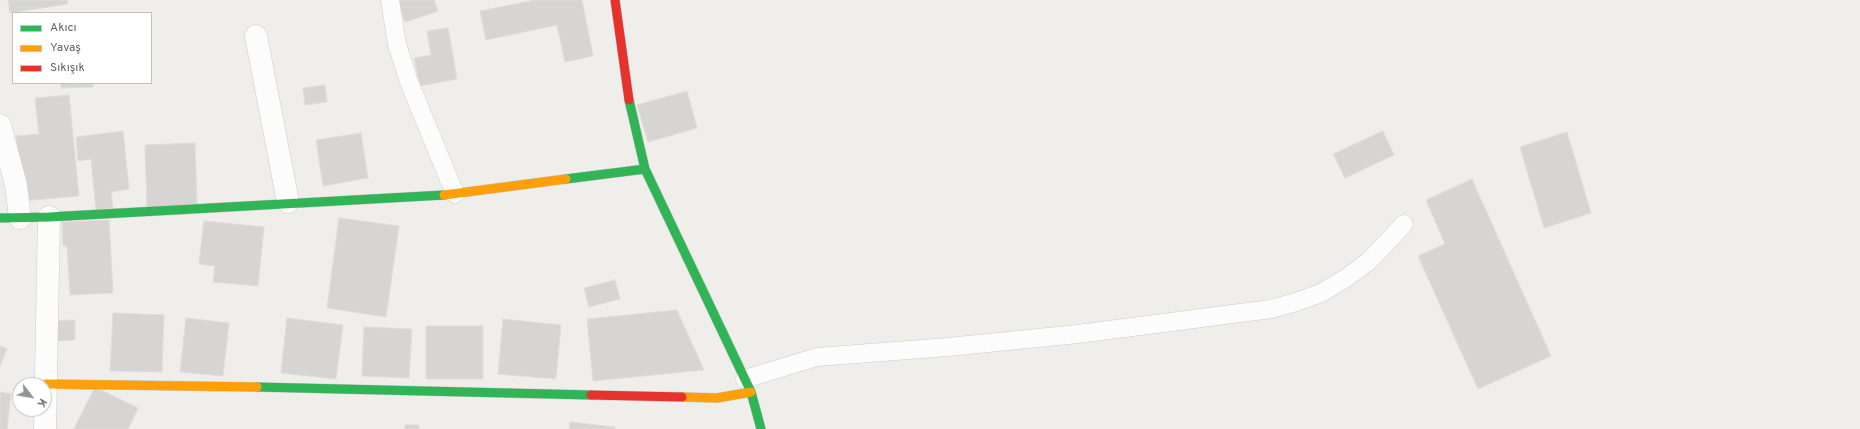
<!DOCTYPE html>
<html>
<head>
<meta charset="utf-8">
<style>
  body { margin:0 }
  #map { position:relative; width:1860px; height:429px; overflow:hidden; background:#efeeea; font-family:Overpass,sans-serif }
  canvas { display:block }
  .legend { position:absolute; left:12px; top:12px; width:140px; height:72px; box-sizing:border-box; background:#fff; border:1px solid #bfc1c3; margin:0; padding:5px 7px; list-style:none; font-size:12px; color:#5f6368 }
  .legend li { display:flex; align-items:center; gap:8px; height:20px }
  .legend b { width:20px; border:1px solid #bfc1c3 }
  .north { position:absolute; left:12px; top:377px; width:40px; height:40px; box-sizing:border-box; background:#fff; border:1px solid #bfc1c3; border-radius:50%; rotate:121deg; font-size:11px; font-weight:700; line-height:16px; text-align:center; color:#5f6368 }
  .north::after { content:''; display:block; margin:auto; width:14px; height:18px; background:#919496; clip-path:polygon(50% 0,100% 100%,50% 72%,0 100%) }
</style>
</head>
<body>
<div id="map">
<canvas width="1860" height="429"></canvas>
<ul class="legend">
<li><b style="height:5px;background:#30b455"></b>Akıcı</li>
<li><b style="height:5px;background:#ff9f0a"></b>Yavaş</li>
<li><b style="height:5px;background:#e5322d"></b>Sıkışık</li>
</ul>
<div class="north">K</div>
</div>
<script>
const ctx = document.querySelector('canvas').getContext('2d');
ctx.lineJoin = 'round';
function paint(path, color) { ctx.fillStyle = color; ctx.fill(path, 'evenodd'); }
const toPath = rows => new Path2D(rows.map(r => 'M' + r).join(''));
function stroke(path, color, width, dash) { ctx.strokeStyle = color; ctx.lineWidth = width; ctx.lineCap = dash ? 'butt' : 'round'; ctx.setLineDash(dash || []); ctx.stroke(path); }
const building = toPath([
  [8,0,67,0,68,4,10,13,8,0],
  [397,0,434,0,438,11,405,22,397,0],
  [535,0,582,0,593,56,565,62,557,25,486,40,480,11,535,0],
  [448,28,457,79,420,86,414,58,431,55,427,31,448,28],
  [61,83,93,83,93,87,61,88,61,83],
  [325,85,327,102,305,105,303,88,325,85],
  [687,91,697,128,648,142,637,105,687,91],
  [69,95,79,196,22,201,16,136,39,134,35,98,69,95],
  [123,131,129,189,111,192,113,208,96,210,91,159,78,161,76,137,123,131],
  [1383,131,1394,155,1345,178,1333,154,1383,131],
  [1567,132,1591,213,1544,228,1520,147,1567,132],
  [361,133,368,178,323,186,316,140,361,133],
  [195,143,197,204,147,207,145,145,195,143],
  [1472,179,1551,356,1478,389,1418,256,1445,244,1426,200,1472,179],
  [339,218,399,226,386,317,327,308,339,218],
  [109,220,113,293,70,295,67,246,63,246,62,222,109,220],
  [204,221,264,227,258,286,213,282,215,266,199,264,204,221],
  [615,280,620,299,589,307,584,288,615,280],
  [677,310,704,370,593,381,587,319,677,310],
  [113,313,164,315,162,372,110,371,113,313],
  [186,318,229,323,223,376,180,372,186,318],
  [287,318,343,325,336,379,281,373,287,318],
  [503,319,561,325,556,379,498,374,503,319],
  [75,320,75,340,57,341,57,321,75,320],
  [426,326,483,326,483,379,426,379,426,326],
  [364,327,412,329,409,378,362,376,364,327],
  [0,346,7,349,0,366,0,346],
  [95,387,138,408,128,429,74,429,95,387],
  [0,392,11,394,7,429,0,429,0,392],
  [570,422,615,427,615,429,569,429,570,422],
  [405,425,419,425,419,429,405,429,405,425]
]);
const lane = toPath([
  [390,0,397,44,409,82,455,194],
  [745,379,817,357,948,347,1078,334,1271,309,1296,302,1321,293,1346,278,1369,261,1404,224]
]);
const street = toPath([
  [256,36,288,202],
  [0,125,16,185,20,218],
  [45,429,49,217]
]);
const fast = toPath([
  [629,100,645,169,751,392,761,429],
  [566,179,645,169],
  [0,218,49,217,444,195],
  [257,387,591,395]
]);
const slow = toPath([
  [444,195,566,179],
  [46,384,257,387],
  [682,397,717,398,751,392]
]);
const jam = toPath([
  [615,0,629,100],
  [591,395,682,397]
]);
paint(building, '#d6d5d3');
stroke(building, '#deddd9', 1);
stroke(lane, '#cbcccc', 19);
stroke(street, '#cbcccc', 23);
stroke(fast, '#cacacb', 10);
stroke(slow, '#cacacb', 10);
stroke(jam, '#cacacb', 10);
stroke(lane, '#fdfcfc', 18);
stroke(street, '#fdfcfc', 22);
stroke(fast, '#30b455', 9);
stroke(slow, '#ff9f0a', 9);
stroke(jam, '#e5322d', 9);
</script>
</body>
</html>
